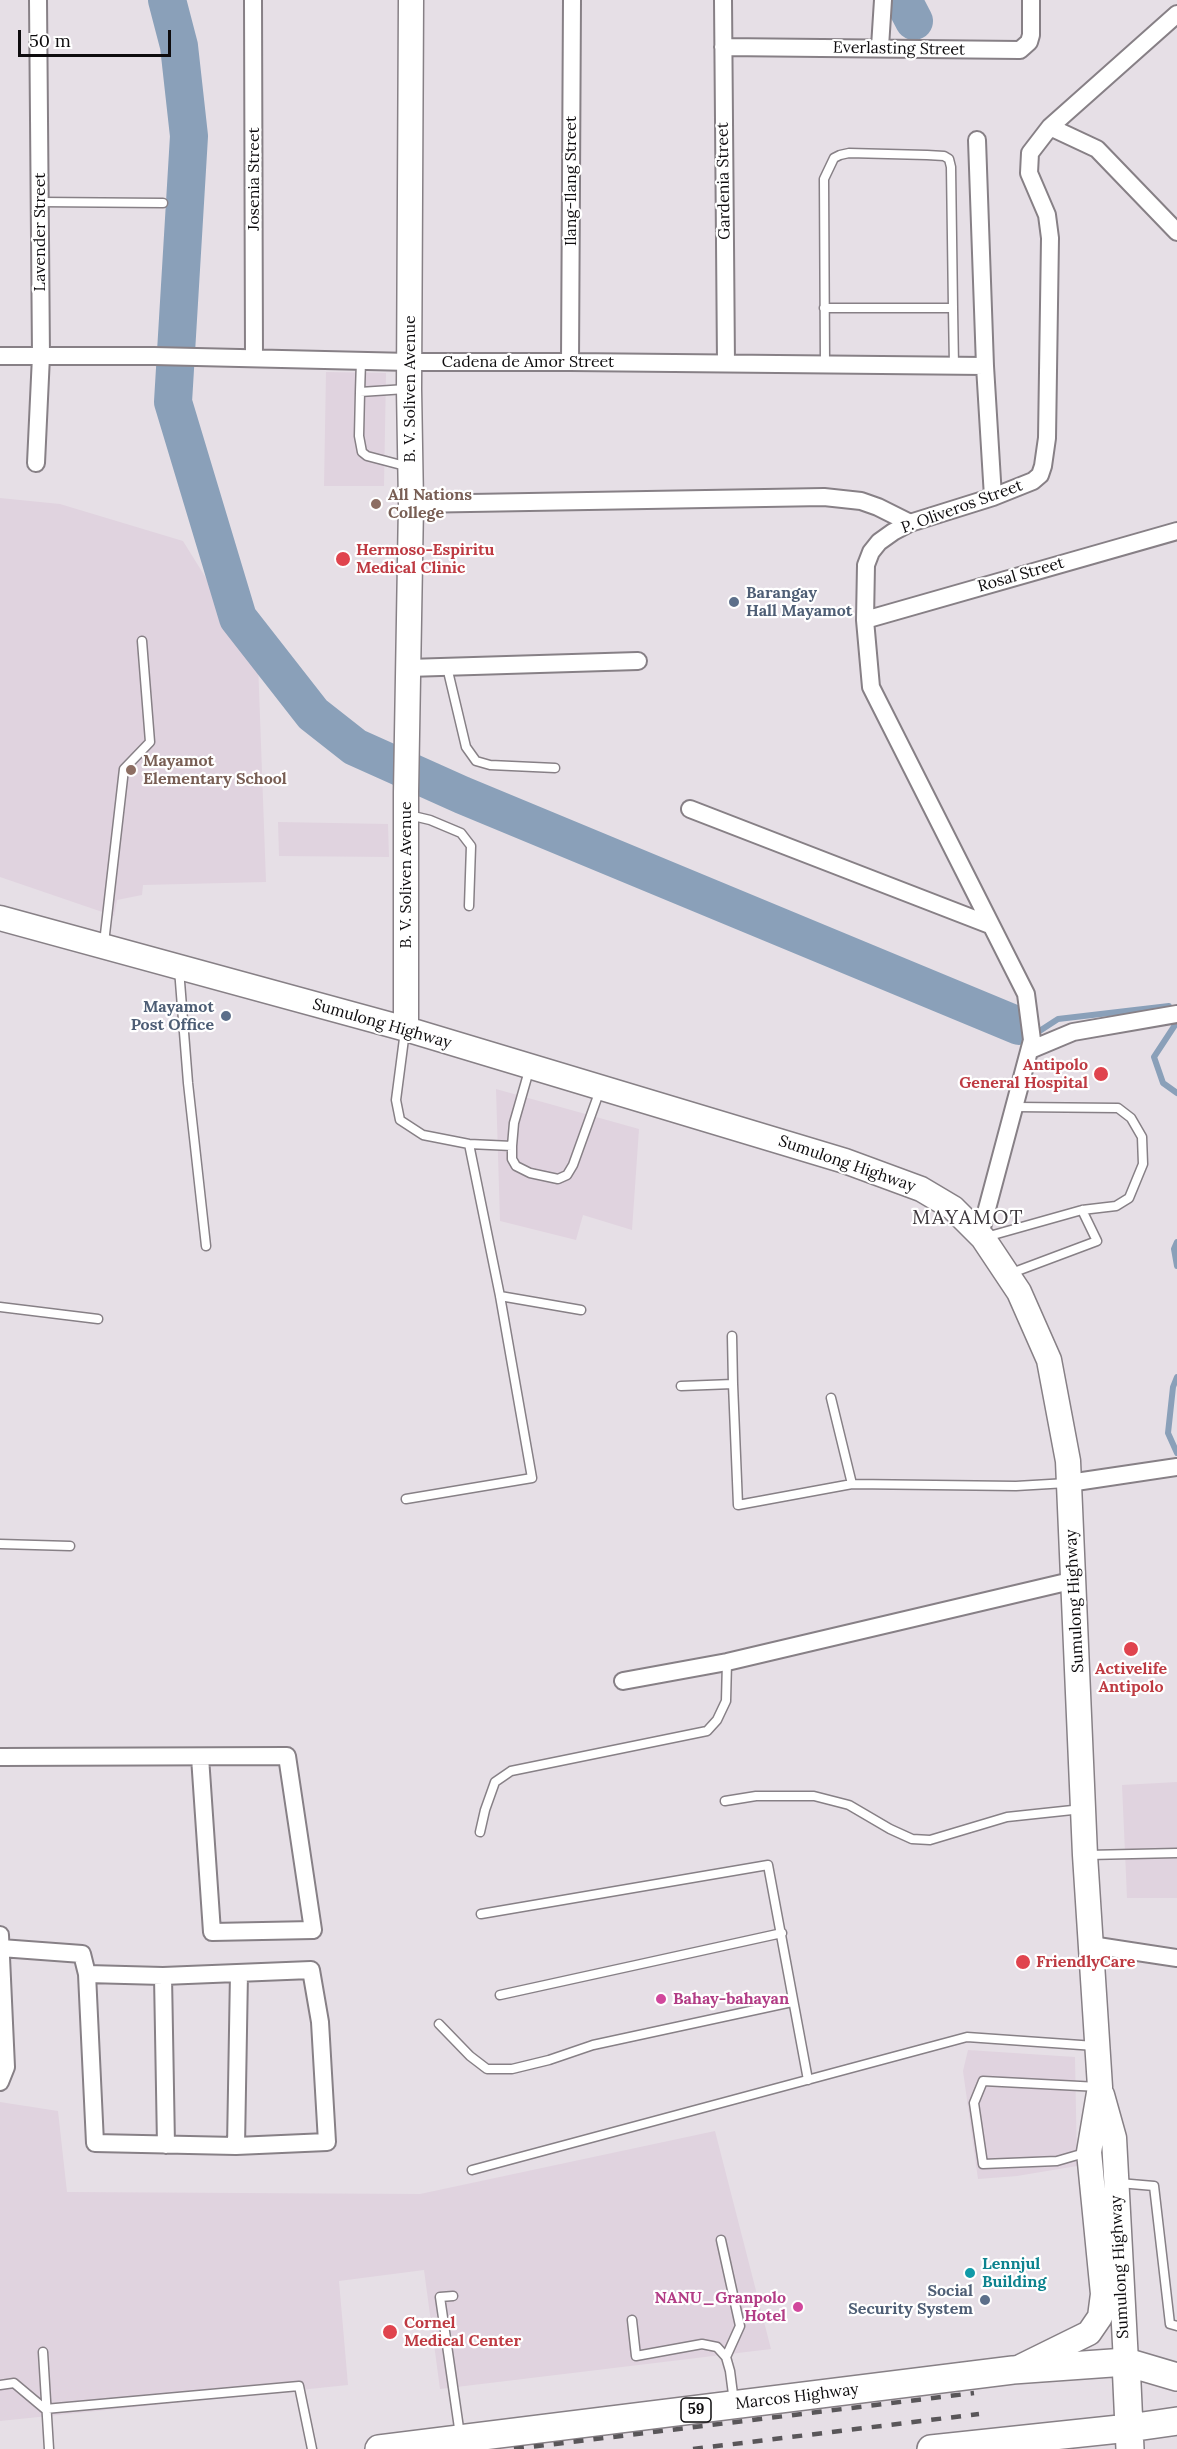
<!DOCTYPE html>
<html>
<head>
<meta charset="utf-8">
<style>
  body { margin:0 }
  #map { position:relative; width:1177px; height:2449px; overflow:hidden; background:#e6dfe6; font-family:Lora,serif }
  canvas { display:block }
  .scale { position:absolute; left:18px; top:30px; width:153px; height:27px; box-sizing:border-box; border:3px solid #0e0c0e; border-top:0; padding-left:8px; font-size:18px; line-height:21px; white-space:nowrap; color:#0e0c0e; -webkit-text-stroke:4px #fff; paint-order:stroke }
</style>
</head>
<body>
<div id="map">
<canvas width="1177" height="2449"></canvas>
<div class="scale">50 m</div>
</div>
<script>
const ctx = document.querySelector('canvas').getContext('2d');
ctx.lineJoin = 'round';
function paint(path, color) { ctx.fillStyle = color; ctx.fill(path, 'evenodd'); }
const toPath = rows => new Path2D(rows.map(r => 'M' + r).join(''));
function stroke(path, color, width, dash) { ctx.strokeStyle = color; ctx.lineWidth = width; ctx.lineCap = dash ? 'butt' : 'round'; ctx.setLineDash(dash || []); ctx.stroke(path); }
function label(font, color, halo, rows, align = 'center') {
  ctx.font = font + ' Lora,serif'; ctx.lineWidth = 4.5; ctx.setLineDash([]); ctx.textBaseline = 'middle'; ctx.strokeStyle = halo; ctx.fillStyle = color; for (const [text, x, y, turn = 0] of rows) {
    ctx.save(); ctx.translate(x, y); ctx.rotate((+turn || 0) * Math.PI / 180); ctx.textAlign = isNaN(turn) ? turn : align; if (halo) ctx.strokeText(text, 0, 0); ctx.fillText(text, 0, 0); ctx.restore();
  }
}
const built = toPath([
  [326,372,386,373,384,486,324,486],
  [0,498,60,504,183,541,258,662,266,882,143,885,142,895,117,900,114,916,0,877],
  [278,822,388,824,389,857,279,856],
  [496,1089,639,1129,632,1230,583,1215,576,1240,500,1221],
  [1177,1782,1177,1898,1127,1898,1122,1785],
  [968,2050,1075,2057,1077,2166,1017,2176,978,2179,963,2071],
  [0,2102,58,2111,67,2192,420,2194,715,2131,771,2349,440,2389,424,2270,339,2281,348,2385,0,2421]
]);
const stream = toPath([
  [1177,1022,1154,1057,1163,1083,1177,1093],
  [1038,1032,1058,1019,1169,1006],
  [1177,1242,1174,1249,1177,1266],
  [1177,1377,1173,1387,1168,1433,1177,1453]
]);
const river = toPath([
  [167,0,179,46,189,136,173,402,238,618,313,714,355,747,462,795,1019,1026],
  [903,0,914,21]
]);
const service = toPath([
  [40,202,163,203],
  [824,308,953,308,954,366],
  [825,365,824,179,834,158,840,155,849,153,927,155,944,156,949,159,951,167,953,308],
  [406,389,360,392,359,436,362,452,367,456,409,467],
  [360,392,361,361],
  [447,667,466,747,476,761,490,765,555,768],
  [409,815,430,820,461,833,471,846,469,906],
  [104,943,124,769,150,742,142,641],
  [179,969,188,1083,206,1246],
  [405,1031,396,1100,400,1120,423,1135,469,1144,512,1146],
  [530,1067,514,1123,512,1146,512,1159,516,1166,530,1173,558,1179,567,1175,573,1165,600,1090],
  [986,1237,1082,1210,1116,1206,1129,1198,1143,1164,1142,1137,1131,1118,1118,1108,1015,1107],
  [1009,1274,1097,1241,1082,1210],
  [500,1296,581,1310],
  [0,1307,98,1319],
  [732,1336,733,1384],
  [681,1386,733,1384,738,1505,852,1484,1016,1486,1067,1483],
  [831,1398,852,1484],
  [406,1499,532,1478,500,1296,469,1144],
  [0,1544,70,1546],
  [725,1801,756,1796,814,1796,849,1805,890,1829,912,1839,930,1840,1007,1817,1082,1809],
  [480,1832,485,1810,495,1782,511,1771,707,1731,717,1720,726,1701,727,1662],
  [1088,1855,1177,1853],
  [481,1914,768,1865,808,2080],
  [500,1995,782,1933],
  [439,2024,470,2056,487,2069,512,2069,549,2060,593,2045,792,2002],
  [1088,2152,1057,2161,983,2164,974,2103,983,2081,1099,2087],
  [472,2170,967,2037,1095,2046],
  [1119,2183,1154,2186,1170,2324,1177,2326],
  [721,2240,740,2326,726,2357],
  [453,2296,440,2297,460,2435],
  [632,2320,636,2356,702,2344,717,2347,726,2357,730,2371,734,2402],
  [43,2352,49,2449],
  [0,2385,14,2383,45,2409,299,2386,312,2449]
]);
const minor = toPath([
  [253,0,254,358],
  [723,0,726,363],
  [723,47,1020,50,1029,42,1031,35,1031,0],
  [880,47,883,0],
  [1050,127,1097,149,1177,232],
  [977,140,985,366,993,497],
  [0,356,154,356,410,362,570,362,985,366],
  [570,362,572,0],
  [36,463,41,356,38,0],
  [411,504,824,497,861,501,878,507,910,523],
  [865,620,1177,531],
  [408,668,638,661],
  [690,809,990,925],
  [1030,1050,1073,1032,1177,1014],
  [980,1235,1032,1040,1026,994,871,687,865,620,866,565,871,552,879,542,893,532,910,523,993,497,1033,481,1040,475,1043,466,1047,438,1050,238,1047,215,1029,173,1030,153,1050,127,1177,14],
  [1069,1483,1177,1467],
  [623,1681,727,1662,1075,1580],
  [0,1757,287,1756,313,1930,212,1932,200,1757],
  [0,1935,6,2067,0,2082],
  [1091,1945,1177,1958],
  [1,1948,82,1954,87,1974,95,2143,236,2146,327,2142,320,2022,311,1970,163,1976,87,1974],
  [163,1976,166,2145],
  [236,2146,239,1973]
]);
const secondary = toPath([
  [0,918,406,1029,845,1161,921,1189,953,1208,983,1238,1019,1292,1049,1360,1068,1461,1085,1855,1100,2087,1089,2152,1103,2294,1100,2317,1089,2333,1022,2366],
  [406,1029,406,792,411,504,409,389,411,0],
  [1102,2095,1114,2138,1126,2362]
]);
const primary = toPath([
  [1126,2362,1130,2449],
  [379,2449,1013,2370,1126,2362,1177,2377],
  [931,2449,1129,2428,1177,2421]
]);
const rail = toPath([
  [514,2449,974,2393],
  [693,2449,979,2414]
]);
const markers = [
  [376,504,6,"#8d6e63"],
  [343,559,8,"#e0444e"],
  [734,602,6,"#5c6f8a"],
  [131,770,6,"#8d6e63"],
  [226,1016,6,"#5c6f8a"],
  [1101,1074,8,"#e0444e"],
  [1131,1649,8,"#e0444e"],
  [1023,1962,8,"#e0444e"],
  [661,1999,6,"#d1479c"],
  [970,2273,6,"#0f9aa8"],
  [985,2300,6,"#5c6f8a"],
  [798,2307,6,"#d1479c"],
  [390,2332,8,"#e0444e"]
];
const shields = [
  [696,2410,30]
];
const shieldNames = [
  ["59",696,2410]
];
const streetNames = [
  ["Everlasting Street",899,49,1],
  ["Josenia Street",254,179,-90],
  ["Ilang-Ilang Street",571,181,-90],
  ["Gardenia Street",724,181,-91],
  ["Lavender Street",40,232,-90],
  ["Cadena de Amor Street",528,362],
  ["B. V. Soliven Avenue",410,389,-90],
  ["P. Oliveros Street",962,507,-20],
  ["Rosal Street",1021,575,-16],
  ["B. V. Soliven Avenue",406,875,-90],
  ["Sumulong Highway",382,1024,16],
  ["Sumulong Highway",847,1164,19],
  ["Sumulong Highway",1075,1601,-93],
  ["Sumulong Highway",1120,2267,-93],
  ["Marcos Highway",797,2397,-7]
];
const educationNames = [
  ["All Nations",388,495],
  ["College",388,513],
  ["Mayamot",143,761],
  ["Elementary School",143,779]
];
const healthNames = [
  ["Hermoso-Espiritu",356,550],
  ["Medical Clinic",356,568],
  ["Antipolo",1088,1065,"right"],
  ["General Hospital",1088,1083,"right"],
  ["Activelife",1131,1669,"center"],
  ["Antipolo",1131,1687,"center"],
  ["FriendlyCare",1036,1962],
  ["Cornel",404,2323],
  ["Medical Center",404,2341]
];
const serviceNames = [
  ["Barangay",746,593,"left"],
  ["Hall Mayamot",746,611,"left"],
  ["Mayamot",214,1007],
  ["Post Office",214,1025],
  ["Social",973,2291],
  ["Security System",973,2309]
];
const hotelNames = [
  ["Bahay-bahayan",673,1999],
  ["NANU_Granpolo",786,2298,"right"],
  ["Hotel",786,2316,"right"]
];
const cultureNames = [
  ["Lennjul",982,2264],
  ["Building",982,2282]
];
const quarterNames = [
  ["MAYAMOT",968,1218]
];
paint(built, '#e0d3df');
stroke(stream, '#8aa0b9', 6);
stroke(river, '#8aa0b9', 38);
stroke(service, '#878086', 11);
stroke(minor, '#878086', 20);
stroke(secondary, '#878086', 27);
stroke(primary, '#878086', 30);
stroke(service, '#fff', 8);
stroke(minor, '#fff', 16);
stroke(secondary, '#fff', 24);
stroke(primary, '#fff', 27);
stroke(rail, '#595659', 4.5, [10, 10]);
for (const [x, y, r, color] of markers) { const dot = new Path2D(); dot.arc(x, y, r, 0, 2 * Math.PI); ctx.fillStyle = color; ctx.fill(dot); stroke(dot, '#fff', 2); }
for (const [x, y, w] of shields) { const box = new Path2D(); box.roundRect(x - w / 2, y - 12, w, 24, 4.5); ctx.fillStyle = '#fff'; ctx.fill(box); stroke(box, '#0e0c0e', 1.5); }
label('bold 15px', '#0e0c0e', null, shieldNames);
label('16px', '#0e0c0e', '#fff', streetNames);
label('bold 16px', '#785e54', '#fff', educationNames, 'left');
label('bold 16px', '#be3a42', '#fff', healthNames, 'left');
label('bold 16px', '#4e5e75', '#fff', serviceNames, 'right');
label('bold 16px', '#b23c85', '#fff', hotelNames, 'left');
label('bold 16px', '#0d838f', '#fff', cultureNames, 'left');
ctx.letterSpacing = '1.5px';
label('20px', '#3c363b', '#fff', quarterNames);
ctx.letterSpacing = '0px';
</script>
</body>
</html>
